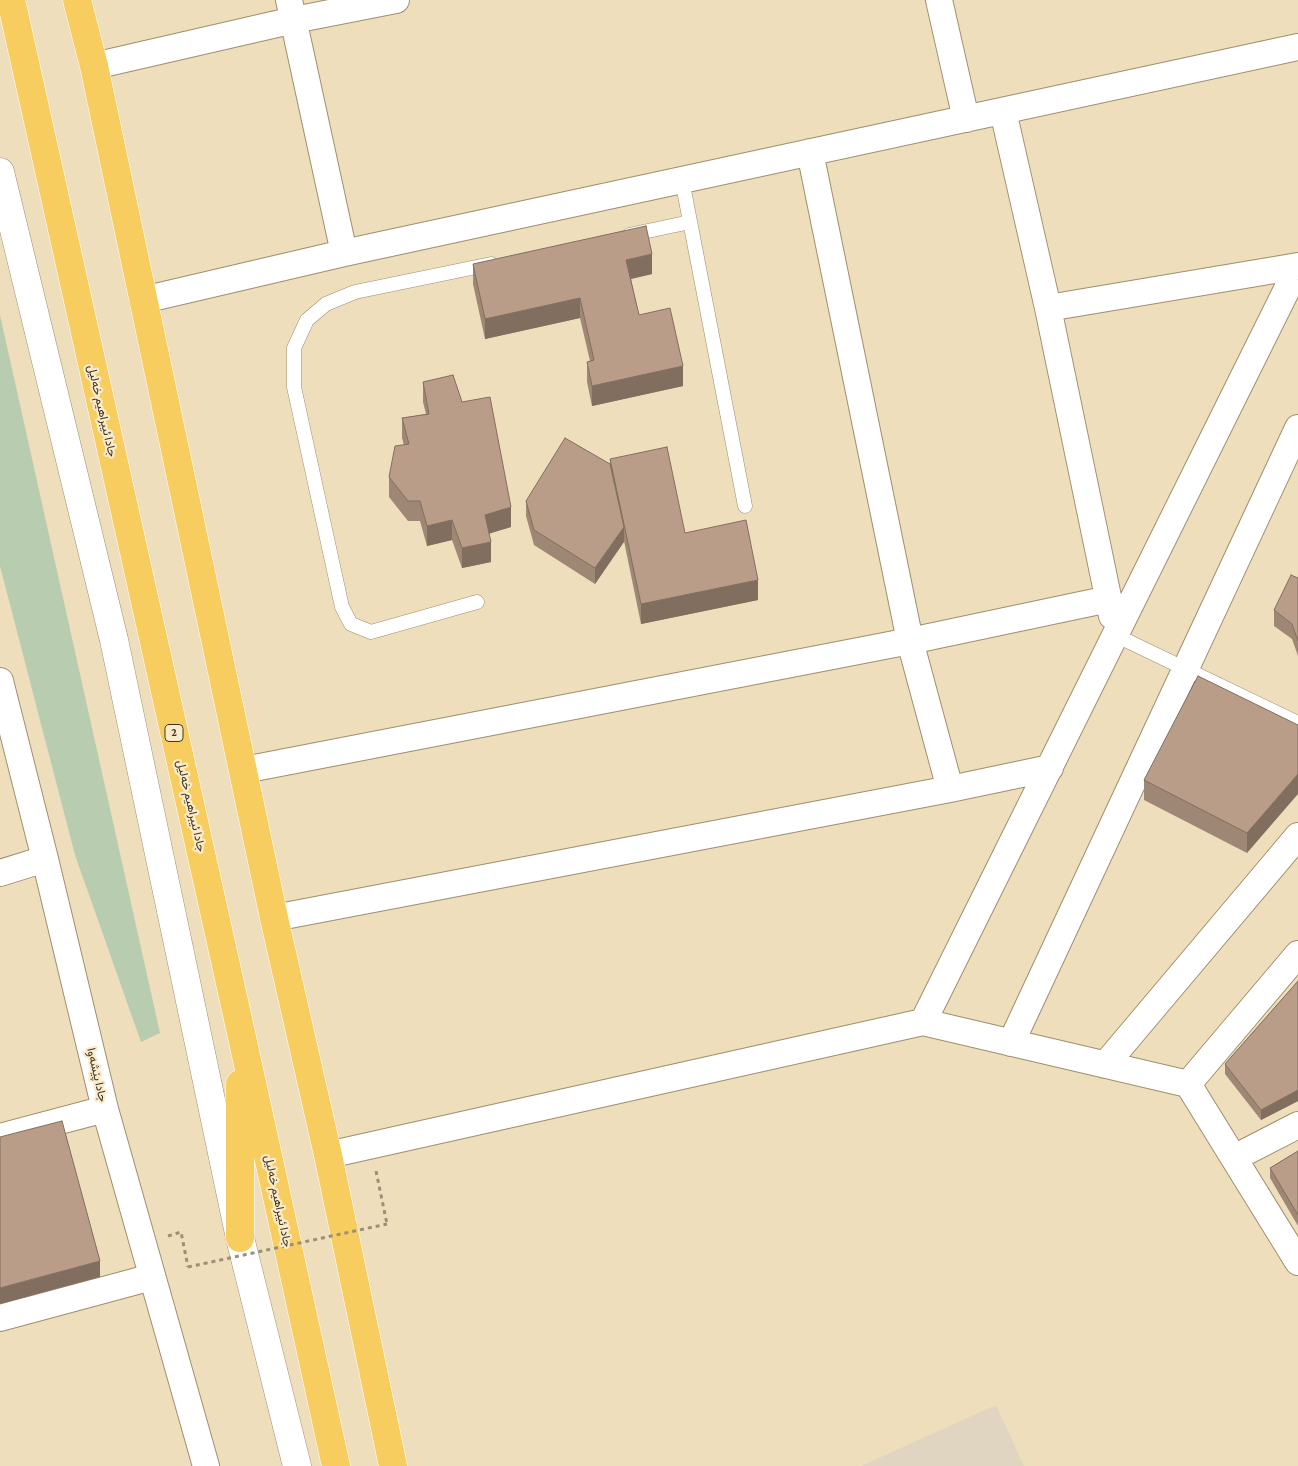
<!DOCTYPE html>
<html>
<head>
<meta charset="utf-8">
<style>
  body { margin:0 }
  canvas { display:block; background:#efdebc }
</style>
</head>
<body>
<canvas width="1298" height="1466"></canvas>
<script>
const ctx = document.querySelector('canvas').getContext('2d');
ctx.lineJoin = 'round';
function paint(path, color) { ctx.fillStyle = color; ctx.fill(path, 'evenodd'); }
const toPath = rows => new Path2D(rows.map(r => 'M' + r).join(''));
function stroke(path, color, width, dash) { ctx.strokeStyle = color; ctx.lineWidth = width; ctx.lineCap = dash ? 'butt' : 'round'; ctx.setLineDash(dash || []); ctx.stroke(path); }
function label(font, color, halo, rows, align = 'center') {
  ctx.font = font + ' "Crimson Pro",Vazirmatn,serif'; ctx.lineWidth = 4.5; ctx.setLineDash([]); ctx.textBaseline = 'middle'; ctx.strokeStyle = halo; ctx.fillStyle = color; for (const [text, x, y, turn = 0] of rows) {
    ctx.save(); ctx.translate(x, y); ctx.rotate((+turn || 0) * Math.PI / 180); ctx.textAlign = isNaN(turn) ? turn : align; if (halo) ctx.strokeText(text, 0, 0); ctx.fillText(text, 0, 0); ctx.restore();
  }
}
const industrial = toPath([
  [996,1405,1024,1466,861,1466]
]);
const green = toPath([
  [0,315,160,1033,141,1042,75,855,0,566]
]);
const path = toPath([
  [376,1171,387,1224],
  [168,1236,181,1232,188,1267]
]);
const lane = toPath([
  [682,180,745,506],
  [629,235,690,222],
  [477,602,371,632,351,624,342,607,294,387,294,348,307,320,326,304,355,292,491,264],
  [1115,635,1298,723]
]);
const street = toPath([
  [289,0,344,253],
  [939,0,966,119],
  [94,66,294,20,396,0],
  [1003,111,1048,308,1112,616],
  [810,152,910,641,950,789],
  [143,300,344,253,1298,47],
  [1048,308,1298,266],
  [0,681,45,859,105,1109,206,1466],
  [244,770,910,641,1109,599],
  [0,873,45,859],
  [274,918,950,789,1050,768],
  [923,1022,1188,1084,1298,1262],
  [1011,1043,1298,428],
  [1105,1065,1298,836],
  [1188,1084,1298,954],
  [0,1137,105,1109],
  [328,1155,923,1022,1298,267],
  [1234,1158,1298,1125],
  [0,1318,152,1277]
]);
const secondary = toPath([
  [0,172,114,640,240,1238,297,1466]
]);
const highway = toPath([
  [11,0,236,1010,336,1466],
  [77,0,94,66,274,918,328,1155,393,1466],
  [240,1238,240,1084]
]);
const pathBridge = toPath([
  [188,1267,387,1224]
]);
const wall = toPath([
  [473,264,652,274,631,279,639,315,683,386,592,406,587,382,587,362,590,361,580,318,485,339,473,284],
  [423,382,462,402,511,527,489,533,491,562,462,568,452,540,427,546,420,521,408,521,389,497,389,477,404,445,402,438,402,418,426,414,423,402],
  [610,459,685,533,758,600,641,624,624,541,595,584,534,545,526,516,526,501,610,464],
  [1298,578,1298,656,1292,639,1274,626,1274,610],
  [1298,725,1247,853,1144,800,1144,780],
  [1298,981,1298,1101,1261,1120,1225,1074,1225,1064],
  [1298,1151,1298,1226,1270,1178,1270,1168]
]);
const shadedWall = toPath([
  [652,254,652,274,626,280,626,260],
  [580,298,580,318,485,339,485,319],
  [683,366,683,386,592,406,592,386],
  [511,507,511,527,485,535,485,515],
  [452,520,452,540,427,546,427,526],
  [624,527,624,542,595,584,595,568],
  [491,542,491,562,462,568,462,548],
  [758,580,758,600,641,624,641,604],
  [1298,774,1298,794,1247,853,1247,833],
  [1298,1090,1298,1101,1261,1120,1261,1110],
  [100,1261,100,1277,0,1304,0,1288]
]);
const building = toPath([
  [646,226,652,254,626,260,639,315,670,308,683,366,592,386,587,362,594,360,580,298,485,319,473,264,646,226],
  [453,375,462,402,490,397,511,507,485,515,491,542,462,548,452,520,427,526,420,501,408,501,389,477,395,446,409,444,402,418,429,414,423,382,453,375],
  [565,438,610,464,624,527,595,568,534,530,526,501,565,438],
  [667,447,685,533,746,520,758,580,641,604,610,459,667,447],
  [1291,575,1298,578,1298,641,1292,624,1274,610,1291,575],
  [1198,676,1298,725,1298,774,1247,833,1144,780,1198,676],
  [1298,981,1298,1090,1261,1110,1225,1064,1298,981],
  [62,1121,100,1261,0,1288,0,1137,62,1121],
  [1298,1151,1298,1215,1270,1168,1298,1151]
]);
const shields = [
  [174,733,18]
];
const shieldNames = [
  ["2",174,733]
];
const streetNames = [
  ["جادا ئیبراهیم خەلیل",102,411,77],
  ["جادا ئیبراهیم خەلیل",191,806,77],
  ["جادا پێشەوا",97,1075,77],
  ["جادا ئیبراهیم خەلیل",278,1201,78]
];
paint(industrial, '#dfd5c0');
paint(green, '#b8ccb0');
stroke(lane, '#9f8f6f', 15);
stroke(street, '#9f8f6f', 28);
stroke(secondary, '#9f8f6f', 29);
stroke(highway, '#fff', 29);
stroke(path, '#9c8f77', 3, [4, 4]);
stroke(lane, '#fff', 14);
stroke(street, '#fff', 26);
stroke(secondary, '#fff', 28);
stroke(highway, '#f8cd5f', 28);
stroke(pathBridge, '#9c8f77', 3, [4, 4]);
paint(wall, '#9f8775');
paint(shadedWall, '#826e5f');
paint(building, '#b99d88');
stroke(building, '#826e5f', 1);
for (const [x, y, w] of shields) { const box = new Path2D(); box.roundRect(x - w / 2, y - 8.5, w, 17, 4); ctx.fillStyle = '#fcebc9'; ctx.fill(box); stroke(box, '#3c3528', 1); }
label('bold 11px', '#3c3528', null, shieldNames);
label('12px', '#3c3528', '#fcebc9', streetNames);
</script>
</body>
</html>
